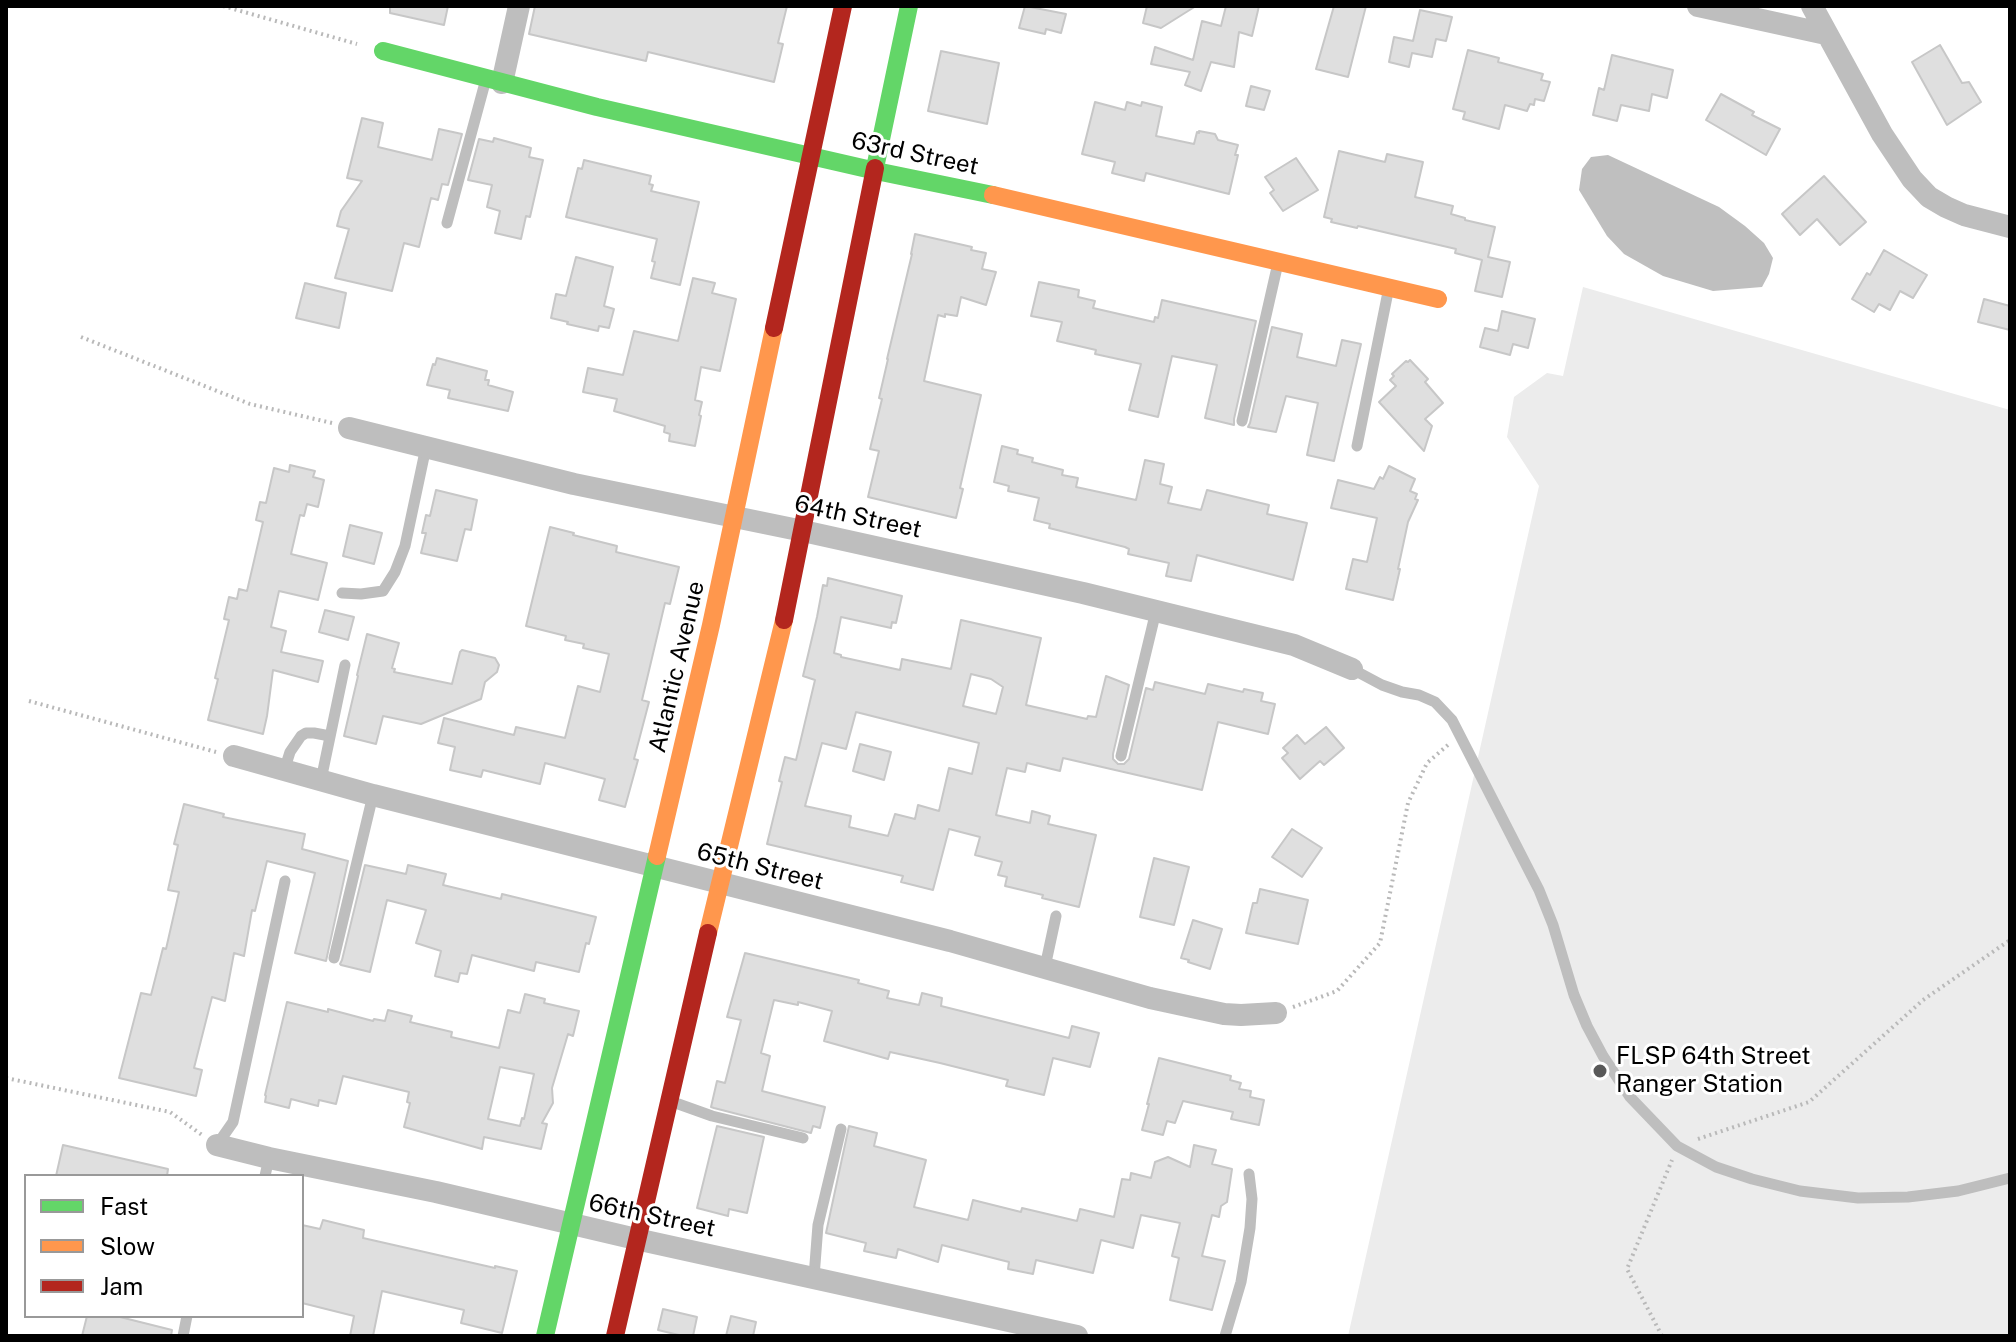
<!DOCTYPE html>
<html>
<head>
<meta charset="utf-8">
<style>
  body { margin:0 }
  #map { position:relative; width:2016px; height:1342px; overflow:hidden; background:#fff; font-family:"Public Sans",sans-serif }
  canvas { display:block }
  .frame { position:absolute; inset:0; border:8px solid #000; pointer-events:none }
  .legend { position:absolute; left:24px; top:1174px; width:280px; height:144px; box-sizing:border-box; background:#fff; border:2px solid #999; margin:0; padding:10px 14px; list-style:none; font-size:24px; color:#000 }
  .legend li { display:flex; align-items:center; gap:16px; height:40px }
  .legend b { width:40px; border:2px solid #999 }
</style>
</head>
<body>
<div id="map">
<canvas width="2016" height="1342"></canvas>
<div class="frame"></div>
<ul class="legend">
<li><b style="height:10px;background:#63d668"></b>Fast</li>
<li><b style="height:10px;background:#ff974d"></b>Slow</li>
<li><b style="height:10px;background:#b3261e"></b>Jam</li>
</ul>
</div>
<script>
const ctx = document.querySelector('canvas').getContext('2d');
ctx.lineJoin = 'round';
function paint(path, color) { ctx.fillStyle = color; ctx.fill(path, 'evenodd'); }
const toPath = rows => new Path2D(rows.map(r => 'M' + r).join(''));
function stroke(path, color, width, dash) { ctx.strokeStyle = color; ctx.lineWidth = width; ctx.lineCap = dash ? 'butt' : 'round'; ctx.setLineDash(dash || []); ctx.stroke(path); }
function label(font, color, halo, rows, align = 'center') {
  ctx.font = font + ' "Public Sans",sans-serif'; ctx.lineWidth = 6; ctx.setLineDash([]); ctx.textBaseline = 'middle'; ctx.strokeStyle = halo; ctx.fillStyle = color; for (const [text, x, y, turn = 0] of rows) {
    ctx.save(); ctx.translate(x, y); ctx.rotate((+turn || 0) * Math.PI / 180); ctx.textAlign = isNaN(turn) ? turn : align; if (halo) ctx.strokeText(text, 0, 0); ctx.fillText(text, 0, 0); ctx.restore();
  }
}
const green = toPath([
  [1583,287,2010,410,2010,1336,1348,1336,1539,486,1507,437,1514,397,1547,373,1563,376]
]);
const water = toPath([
  [1608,155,1719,207,1745,226,1764,243,1773,258,1769,274,1762,287,1713,291,1663,276,1624,254,1607,236,1579,190,1582,169,1591,157]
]);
const building = toPath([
  [390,6,448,6,444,25,390,13,390,6],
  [535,6,787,6,778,43,783,44,774,82,648,52,646,61,529,34,535,6],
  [1025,6,1066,14,1061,33,1046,29,1045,34,1019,28,1025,6],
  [1147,6,1196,6,1161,28,1143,23,1147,6],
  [1226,6,1259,6,1252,36,1239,32,1234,67,1211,62,1201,91,1185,85,1190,72,1151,64,1155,47,1193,60,1202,21,1221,26,1226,6],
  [1334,6,1366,6,1348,77,1316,69,1334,6],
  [1420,10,1452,17,1446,41,1436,39,1432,57,1412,53,1409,67,1389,62,1394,37,1413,41,1420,10],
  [1940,45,1962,83,1969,82,1981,102,1947,125,1912,62,1940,45],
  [1468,50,1499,58,1498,62,1543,74,1541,80,1550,82,1544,101,1535,99,1534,105,1530,104,1527,111,1505,105,1499,129,1463,119,1465,112,1453,109,1468,50],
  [941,51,999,63,987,124,928,111,941,51],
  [1612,55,1673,70,1667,98,1652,94,1649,111,1621,105,1617,121,1593,115,1599,88,1604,90,1612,55],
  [1251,86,1270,91,1264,110,1246,106,1251,86],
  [1721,94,1754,112,1752,115,1780,129,1766,155,1706,120,1721,94],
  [1095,102,1125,110,1127,102,1141,106,1142,102,1162,107,1156,136,1194,144,1197,132,1199,133,1199,131,1215,134,1218,140,1238,145,1235,155,1238,155,1229,194,1146,173,1144,181,1112,173,1115,162,1082,154,1095,102],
  [362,118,383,123,378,147,432,160,439,129,462,134,448,185,442,184,438,200,431,198,419,247,404,243,392,291,335,278,349,229,337,226,341,211,362,181,347,178,362,118],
  [494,138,531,148,529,157,543,160,530,217,526,216,521,239,495,233,500,211,487,207,492,185,468,180,479,139,493,142,494,138],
  [1339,151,1385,162,1387,154,1423,162,1415,197,1453,206,1451,214,1465,218,1465,220,1495,227,1488,257,1510,262,1502,297,1475,291,1482,260,1455,253,1456,249,1358,226,1357,228,1331,222,1332,219,1324,217,1339,151],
  [1296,158,1318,190,1283,211,1270,193,1274,190,1265,177,1296,158],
  [584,160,651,176,649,184,653,185,651,191,699,202,680,285,651,278,655,262,652,261,657,239,566,217,578,168,582,169,584,160],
  [1824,176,1866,222,1840,245,1817,219,1800,235,1782,214,1824,176],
  [915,234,972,247,971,250,986,253,982,269,996,272,986,305,961,297,957,316,945,314,945,317,938,315,924,381,981,395,960,488,963,489,956,518,868,497,879,451,870,449,882,399,879,398,888,359,887,359,912,254,911,254,915,234],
  [1884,250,1927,275,1913,298,1900,291,1890,310,1879,304,1874,312,1852,299,1867,273,1870,275,1884,250],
  [576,257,613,267,604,306,614,309,609,328,599,326,598,331,567,324,568,322,551,318,556,294,566,296,576,257],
  [693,278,715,283,712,293,736,299,720,371,701,367,695,400,702,402,699,415,701,416,695,446,669,441,670,434,664,432,665,426,614,411,617,399,583,392,588,368,623,375,634,331,678,341,693,278],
  [1039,282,1079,290,1078,297,1095,301,1093,308,1154,322,1155,317,1158,318,1162,300,1256,321,1234,419,1234,425,1205,418,1217,365,1172,356,1158,417,1129,410,1141,364,1095,354,1096,350,1057,341,1062,322,1031,316,1039,282],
  [305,283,346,293,339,328,296,318,305,283],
  [1984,299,2010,306,2010,330,1978,322,1984,299],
  [1502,311,1535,319,1528,348,1513,344,1510,355,1480,347,1485,328,1498,331,1502,311],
  [1272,327,1302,334,1297,357,1336,366,1342,340,1361,344,1334,461,1307,455,1318,403,1286,396,1276,432,1248,427,1250,423,1272,327],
  [437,358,487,371,485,380,489,380,488,385,513,392,508,411,448,398,450,390,427,385,433,364,435,365,437,358],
  [1410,360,1428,379,1425,382,1443,403,1425,419,1432,426,1424,451,1379,402,1396,386,1390,380,1394,376,1392,374,1406,361,1408,362,1410,360],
  [1002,446,1018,450,1017,454,1033,458,1032,462,1063,470,1062,475,1078,478,1076,487,1136,500,1145,460,1164,464,1160,484,1172,487,1168,503,1201,510,1207,490,1269,505,1267,514,1307,523,1293,580,1197,555,1191,581,1166,576,1169,563,1128,554,1129,549,1125,547,1049,528,1050,524,1034,520,1039,498,1008,491,1009,486,994,482,1002,446],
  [290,465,315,471,313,477,324,480,318,507,307,504,304,516,300,515,291,554,327,563,318,600,279,591,271,627,286,631,281,652,323,661,318,682,273,670,267,716,263,734,208,720,218,679,215,678,229,620,224,619,229,597,237,599,239,589,247,591,263,522,256,520,260,502,266,503,274,468,289,472,290,465],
  [1389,466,1415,479,1410,491,1417,494,1415,499,1418,500,1408,522,1398,569,1400,569,1393,600,1346,589,1353,559,1367,562,1377,518,1331,508,1338,480,1374,489,1380,477,1383,479,1389,466],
  [436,490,477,500,471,530,465,529,457,561,421,553,426,533,422,533,426,515,430,516,436,490],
  [350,525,382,533,374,564,343,556,350,525],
  [550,527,574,533,573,535,617,546,616,552,679,567,670,604,665,603,642,700,649,702,634,759,638,760,625,807,599,800,605,779,545,763,540,784,483,770,481,777,450,770,455,747,438,743,444,718,514,735,516,727,565,738,578,686,600,692,609,654,583,648,584,644,565,640,566,636,526,626,550,527],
  [828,578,902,596,896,623,892,622,891,628,841,617,834,653,841,655,841,657,900,670,902,659,951,669,961,620,1041,638,1026,705,1087,719,1088,716,1096,717,1106,676,1129,685,1113,754,1113,759,1118,764,1124,764,1129,759,1146,688,1153,690,1155,682,1205,694,1208,684,1243,692,1244,689,1263,693,1261,701,1275,704,1268,734,1218,722,1202,790,1063,758,1060,771,1027,763,1025,772,1007,768,996,815,1030,823,1032,811,1050,816,1048,824,1096,835,1079,907,1042,898,1043,895,1005,886,1007,877,998,875,1002,862,975,855,980,837,949,829,933,890,901,882,903,876,767,844,782,782,779,781,785,757,796,760,815,680,803,676,817,617,823,585,827,586,828,578],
  [971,674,991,679,1003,687,996,714,963,706,971,674],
  [856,712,979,743,972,774,949,768,939,811,918,805,915,819,895,814,888,836,849,827,851,816,805,806,822,743,846,749,856,712],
  [325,610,354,617,348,640,319,632,325,610],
  [367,634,399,643,392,668,395,669,394,672,452,684,460,652,462,650,495,658,499,665,497,672,485,682,481,699,421,724,383,716,376,744,344,736,358,676,357,675,367,634],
  [1326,727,1344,748,1324,765,1320,761,1300,779,1282,758,1288,753,1283,748,1297,735,1305,744,1326,727],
  [860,744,891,752,884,780,853,771,860,744],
  [184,804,224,814,223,817,305,834,302,849,348,861,326,961,295,953,315,873,267,861,255,911,252,910,244,956,234,953,225,1001,212,997,194,1068,202,1070,196,1096,119,1078,141,993,151,995,163,948,166,949,179,892,168,890,178,845,174,844,184,804],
  [1292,829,1322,848,1302,877,1272,857,1292,829],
  [1154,858,1189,867,1174,925,1140,917,1154,858],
  [365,865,406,874,408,865,446,874,443,885,501,899,502,894,596,917,589,944,586,943,579,972,536,962,534,971,472,955,467,974,460,973,458,982,435,976,441,951,416,943,426,910,387,900,370,972,341,965,340,964,342,960,365,865],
  [1260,889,1308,900,1298,944,1246,933,1253,903,1257,903,1260,889],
  [1193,920,1222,929,1210,969,1188,962,1189,960,1181,958,1193,920],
  [745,953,859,980,858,983,889,991,887,998,919,1005,922,993,942,998,941,1006,1069,1038,1072,1026,1099,1033,1090,1067,1053,1058,1044,1095,1006,1086,1008,1080,940,1063,890,1052,888,1059,824,1041,832,1011,798,1002,798,1005,774,1000,761,1053,770,1056,762,1091,825,1107,820,1128,813,1126,811,1133,714,1108,711,1107,717,1081,725,1083,741,1020,727,1017,745,953],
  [525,994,545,999,544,1003,579,1011,573,1036,568,1034,552,1088,553,1103,542,1123,547,1124,541,1149,484,1137,482,1149,404,1127,410,1103,407,1102,409,1092,343,1076,336,1104,319,1100,318,1106,291,1099,289,1108,265,1102,266,1096,265,1095,287,1002,328,1012,328,1009,373,1021,374,1019,385,1021,388,1010,412,1016,410,1022,452,1032,451,1037,499,1048,508,1010,520,1013,525,994],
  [500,1067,534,1074,524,1119,522,1118,520,1126,488,1119,500,1067],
  [1159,1058,1231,1076,1230,1080,1241,1083,1239,1089,1251,1091,1250,1097,1264,1100,1259,1125,1231,1119,1233,1112,1183,1101,1175,1123,1167,1121,1163,1135,1142,1130,1149,1104,1147,1104,1159,1058],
  [717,1126,764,1137,747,1213,729,1209,728,1216,697,1208,717,1126],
  [849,1126,877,1133,874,1146,926,1160,914,1207,968,1220,973,1200,1021,1212,1022,1208,1077,1221,1080,1209,1114,1217,1122,1179,1130,1180,1131,1173,1151,1178,1155,1162,1168,1157,1190,1167,1194,1145,1216,1150,1212,1164,1232,1169,1227,1202,1221,1206,1219,1217,1212,1215,1202,1256,1225,1261,1212,1310,1170,1300,1179,1258,1172,1256,1180,1223,1141,1215,1133,1248,1101,1240,1093,1273,1036,1260,1033,1274,1008,1269,1009,1262,942,1245,938,1262,898,1249,896,1258,864,1251,866,1243,826,1233,849,1126],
  [63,1145,168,1169,167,1176,56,1176,63,1145],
  [323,1220,364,1230,363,1238,495,1268,495,1266,517,1271,502,1333,461,1323,464,1310,382,1291,373,1336,350,1336,354,1316,302,1303,302,1225,320,1229,323,1220],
  [663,1309,697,1317,693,1336,683,1336,658,1330,663,1309],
  [87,1316,116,1316,172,1330,171,1336,82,1336,87,1316],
  [731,1316,756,1322,753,1336,726,1336,731,1316]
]);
const path = toPath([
  [223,6,357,44],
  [81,337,250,404,332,423],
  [29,701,216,752],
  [1293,1007,1337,991,1380,943,1408,803,1427,763,1449,744],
  [6,1078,170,1112,202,1135],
  [1698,1139,1809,1102,1923,1000,2010,940],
  [1662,1336,1627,1269,1672,1160]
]);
const lane = toPath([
  [447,223,486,79],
  [1242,421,1278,263],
  [1357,446,1388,292],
  [342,593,361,594,383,591,395,572,405,546,426,447],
  [1352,669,1382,685,1402,692,1419,695,1435,702,1452,720,1539,890,1553,925,1574,995,1587,1026,1603,1056,1630,1097,1677,1146,1716,1167,1752,1179,1800,1191,1858,1198,1908,1197,1958,1191,2010,1178],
  [1121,756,1156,611],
  [284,771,290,752,301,736,306,733,314,733,330,736],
  [321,780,345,665],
  [334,958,373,795],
  [1045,967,1056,916],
  [670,1101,712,1116,803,1138],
  [217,1145,233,1122,285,881],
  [265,1176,269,1158],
  [814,1277,818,1225,841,1129],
  [183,1336,187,1316],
  [1225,1336,1241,1282,1250,1228,1252,1199,1249,1174]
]);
const street = toPath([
  [1698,6,1826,34],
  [1812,6,1882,134,1912,179,1929,197,1946,207,1964,215,2010,227],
  [502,83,519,6],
  [349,428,574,484,803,531,1083,593,1294,645,1352,669],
  [234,756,373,795,950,941,1150,998,1224,1014,1241,1015,1276,1013],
  [217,1145,269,1158,436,1192,636,1239,1077,1336]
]);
const fast = toPath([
  [383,51,597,107,876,171,993,195],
  [875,168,909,6],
  [545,1336,657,856]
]);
const slow = toPath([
  [993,195,1438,299],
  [657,856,711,625,774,328],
  [708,933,784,620]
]);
const jam = toPath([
  [774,328,843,6],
  [784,620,875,168],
  [615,1336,708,933]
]);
const markers = [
  [1600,1071,8,"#595959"]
];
const streetNames = [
  ["63rd Street",915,154,12],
  ["64th Street",858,517,12],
  ["Atlantic Avenue",677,667,-77],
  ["65th Street",760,867,14],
  ["66th Street",652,1216,12]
];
const poiNames = [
  ["FLSP 64th Street",1616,1057],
  ["Ranger Station",1616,1085]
];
paint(green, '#ececec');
paint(water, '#bfbfbf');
paint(building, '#dfdfdf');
stroke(building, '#c7c7c7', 2);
stroke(path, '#b9b9b9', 4, [2, 4]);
stroke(lane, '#bebebe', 11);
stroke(street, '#bebebe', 22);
stroke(fast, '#63d668', 18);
stroke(slow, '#ff974d', 18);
stroke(jam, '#b3261e', 18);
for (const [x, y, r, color] of markers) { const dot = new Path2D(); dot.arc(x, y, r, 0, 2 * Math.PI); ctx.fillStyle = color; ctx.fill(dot); stroke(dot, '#fff', 3); }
label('24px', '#000', '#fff', streetNames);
label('24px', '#000', '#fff', poiNames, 'left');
</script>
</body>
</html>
